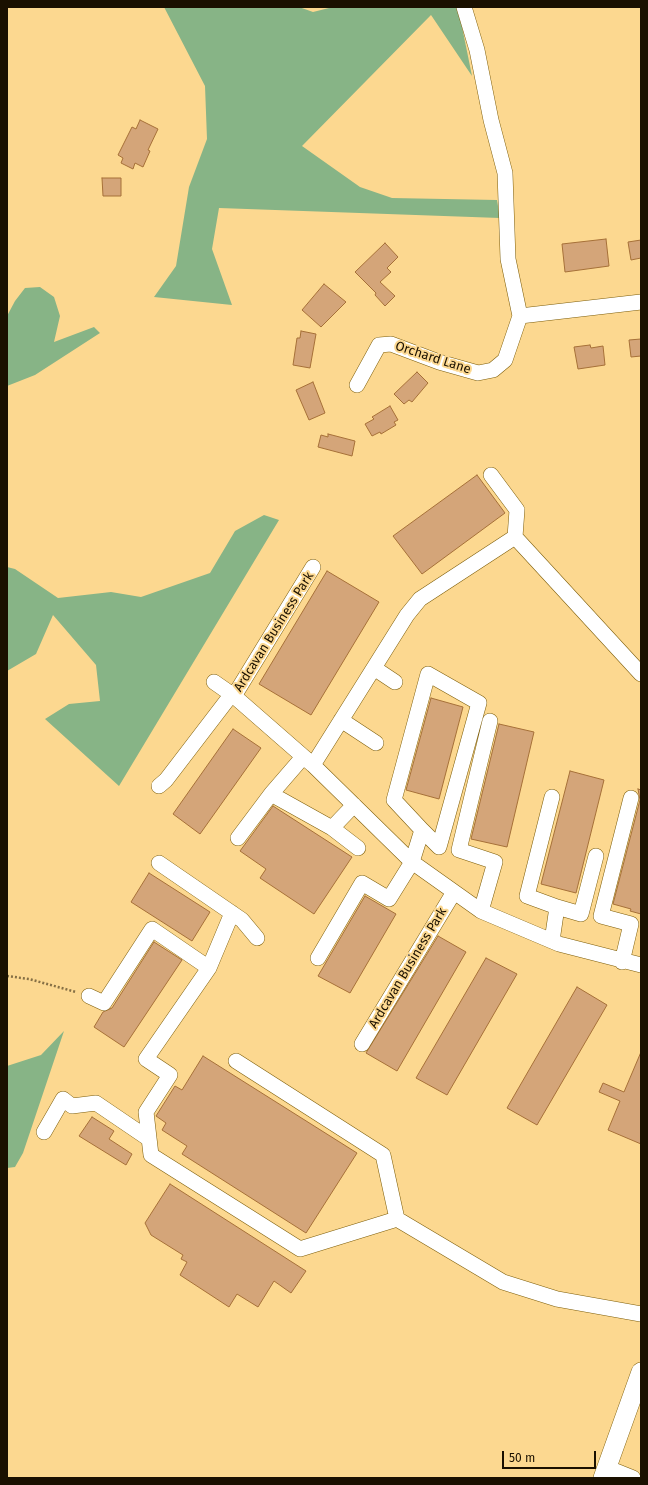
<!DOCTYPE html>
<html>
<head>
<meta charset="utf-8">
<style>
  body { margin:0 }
  #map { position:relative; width:648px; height:1485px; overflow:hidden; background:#fcd890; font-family:"Fira Sans",sans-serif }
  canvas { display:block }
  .frame { position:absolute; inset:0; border:8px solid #1a1000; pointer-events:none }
  .scale { position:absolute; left:502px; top:1451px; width:94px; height:18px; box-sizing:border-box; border:2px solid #1a1000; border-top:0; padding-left:5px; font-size:12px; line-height:14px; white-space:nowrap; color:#1a1000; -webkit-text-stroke:3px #fcd890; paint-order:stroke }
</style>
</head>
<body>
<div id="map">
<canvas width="648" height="1485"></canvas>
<div class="frame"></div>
<div class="scale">50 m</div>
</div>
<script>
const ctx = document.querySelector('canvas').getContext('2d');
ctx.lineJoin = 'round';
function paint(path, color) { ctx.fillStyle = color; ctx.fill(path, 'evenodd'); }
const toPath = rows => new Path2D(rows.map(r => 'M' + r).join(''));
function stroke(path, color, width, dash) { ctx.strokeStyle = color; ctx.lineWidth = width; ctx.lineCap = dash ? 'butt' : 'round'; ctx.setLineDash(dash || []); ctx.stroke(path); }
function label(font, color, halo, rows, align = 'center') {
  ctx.font = font + ' "Fira Sans",sans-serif'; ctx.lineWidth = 4; ctx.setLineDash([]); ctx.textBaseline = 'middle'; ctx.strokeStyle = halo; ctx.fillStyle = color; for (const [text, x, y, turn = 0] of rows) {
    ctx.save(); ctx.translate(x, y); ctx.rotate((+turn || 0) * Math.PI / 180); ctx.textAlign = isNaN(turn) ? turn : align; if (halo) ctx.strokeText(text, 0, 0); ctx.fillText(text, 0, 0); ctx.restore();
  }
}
const forest = toPath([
  [164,7,299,7,313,12,333,7,458,7,472,76,431,15,302,146,360,187,392,198,497,200,500,218,219,208,212,249,232,305,154,297,176,266,189,187,207,139,205,86],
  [40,287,54,297,60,316,54,342,94,327,100,333,35,375,7,386,7,316,15,301,25,288],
  [264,515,279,520,119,786,45,719,69,704,100,701,96,665,53,615,36,654,7,671,7,567,15,569,58,598,111,592,141,597,210,573,235,531],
  [64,1031,23,1153,15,1167,7,1168,7,1066,41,1055]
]);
const building = toPath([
  [140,120,158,129,148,150,150,151,143,167,135,163,133,169,121,163,123,158,118,155,132,127,136,129,140,120],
  [102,178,121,178,121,196,103,196,102,178],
  [606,239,609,266,565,272,562,244,606,239],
  [641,240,641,258,631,260,628,242,641,240],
  [385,243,398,257,387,268,391,272,380,282,395,296,385,306,375,295,376,293,355,272,385,243],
  [324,284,346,302,321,327,302,310,324,284],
  [301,331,316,334,310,368,293,365,297,338,300,338,301,331],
  [641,339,641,356,631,357,629,340,641,339],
  [590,345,591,348,603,346,605,365,578,369,574,347,590,345],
  [417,372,428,383,412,402,409,400,404,404,394,394,417,372],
  [313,382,325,413,309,420,296,390,313,382],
  [390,406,398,420,394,422,396,425,381,434,380,432,372,436,365,424,374,419,372,417,390,406],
  [328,434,355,441,352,456,318,447,321,435,328,437,328,434],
  [477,475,505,513,422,574,393,536,477,475],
  [327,571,379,602,311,715,259,684,327,571],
  [431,698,463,707,439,799,406,790,431,698],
  [499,724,534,732,507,847,471,839,499,724],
  [233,729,261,748,200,834,173,814,233,729],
  [570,771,604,780,576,893,541,884,570,771],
  [638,789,641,790,641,914,630,911,631,909,613,904,640,800,638,789],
  [273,806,352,857,314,914,260,878,266,869,240,851,273,806],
  [149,873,210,912,192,941,131,902,149,873],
  [365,896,396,914,350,993,318,976,365,896],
  [438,936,466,952,397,1071,366,1053,438,936],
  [154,942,182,960,124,1047,94,1027,103,1012,112,1008,154,942],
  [486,958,517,974,447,1095,416,1078,486,958],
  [577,987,607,1005,537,1125,507,1108,577,987],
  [641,1052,641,1144,608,1130,620,1101,599,1092,603,1083,624,1092,641,1052],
  [203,1056,357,1153,306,1233,182,1154,187,1146,162,1130,166,1123,156,1116,175,1086,182,1090,203,1056],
  [92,1117,114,1131,109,1139,132,1154,126,1165,79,1136,92,1117],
  [170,1184,306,1271,291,1293,274,1281,258,1307,237,1294,229,1307,180,1275,187,1262,181,1259,183,1255,151,1235,145,1223,170,1184]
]);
const path = toPath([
  [7,976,29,979,76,992]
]);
const minor = toPath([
  [464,7,477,50,491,120,505,173,508,259,520,316],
  [520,316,641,302],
  [357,385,379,345,391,344,439,362,478,373,493,370,505,360,520,316],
  [491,475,517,510,515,537],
  [374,668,395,682],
  [214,682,234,696,313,765,412,862,481,911,559,944,641,965],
  [341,720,376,743],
  [303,757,271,794,332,828,358,848],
  [313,765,407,615,420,599,515,537,641,674],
  [159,786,166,780,228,699,234,696,313,567],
  [332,828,354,805],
  [238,838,271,794],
  [159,863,242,920,257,938],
  [557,907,581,914,596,856],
  [481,911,495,862,459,850,490,721],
  [232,913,209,968,146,1059,170,1075,146,1112,151,1155,300,1249,397,1219],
  [552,941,557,907,527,896,552,797],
  [318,958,362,883,389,899,412,862,422,830,394,800,428,674,479,703,439,847,422,830],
  [622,962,631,924,601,916,631,798],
  [89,996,104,1003,152,929,209,968],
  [362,1044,454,892],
  [236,1061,383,1155,397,1219,503,1282,557,1299,641,1314],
  [44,1132,63,1099,72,1106,96,1103,149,1139],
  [608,1468,633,1478]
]);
const major = toPath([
  [603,1478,641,1372]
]);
const streetNames = [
  ["Orchard Lane",433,358,18],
  ["Ardcavan Business Park",274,632,-58],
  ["Ardcavan Business Park",408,968,-59]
];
paint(forest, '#87b486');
paint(building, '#d4a579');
stroke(building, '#a67038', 1);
stroke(minor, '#7e5e0a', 16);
stroke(major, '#7e5e0a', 20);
stroke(path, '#867045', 2.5, [2, 2]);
stroke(minor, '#fff', 15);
stroke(major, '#fff', 19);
label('13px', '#1a1000', '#fcd890', streetNames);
</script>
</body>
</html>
